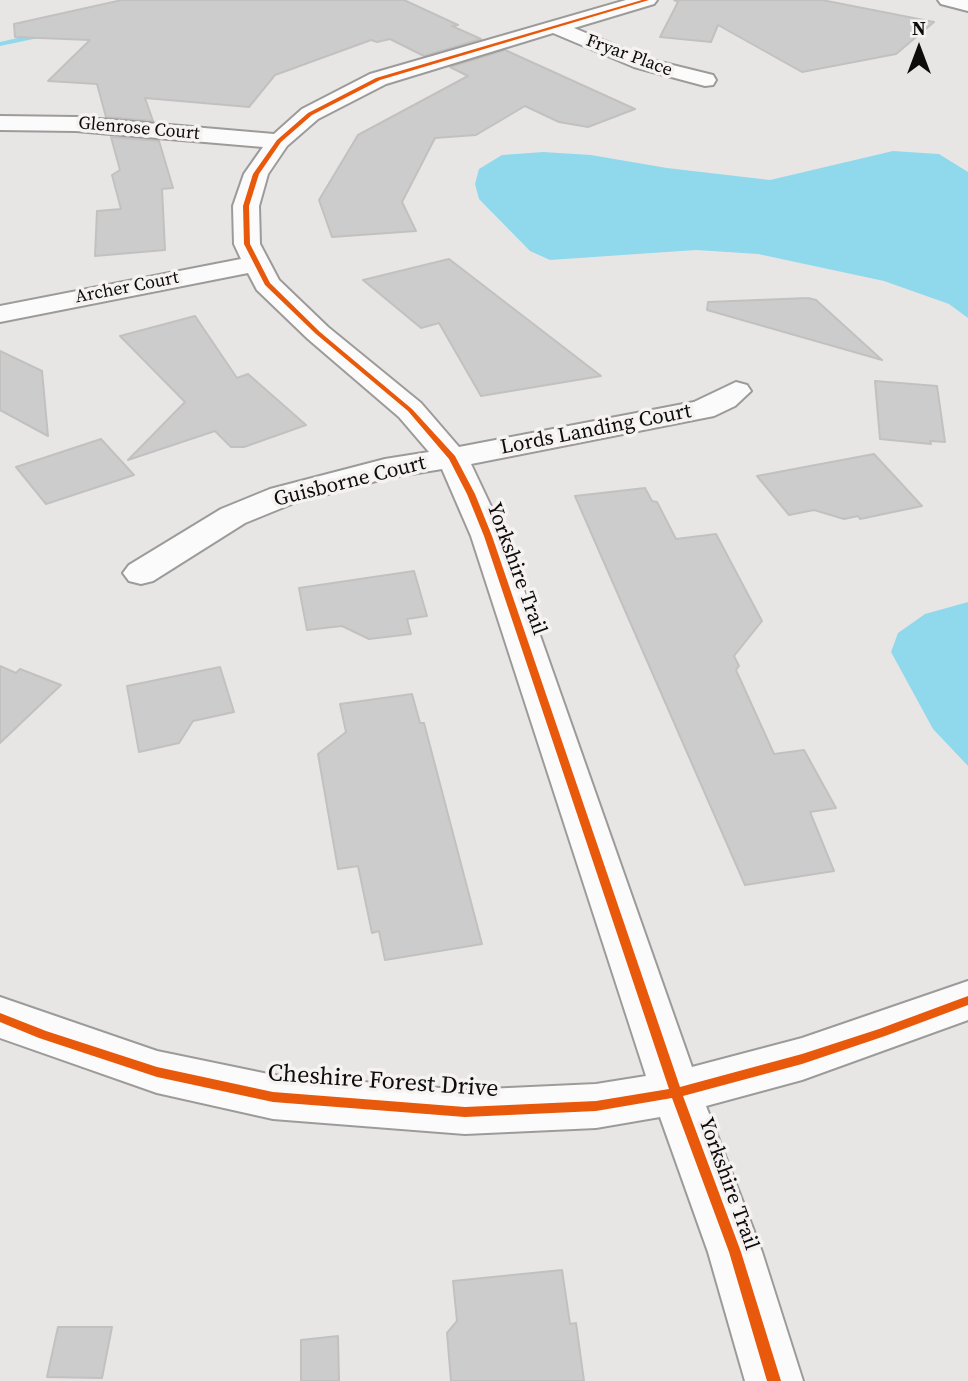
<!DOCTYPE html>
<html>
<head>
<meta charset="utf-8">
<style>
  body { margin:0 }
  #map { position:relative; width:968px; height:1381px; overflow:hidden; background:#e8e6e5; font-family:"Source Serif 4",serif }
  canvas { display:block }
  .north { position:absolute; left:884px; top:14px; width:70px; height:70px; -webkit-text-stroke:5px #f6f2f1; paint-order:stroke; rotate:0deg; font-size:19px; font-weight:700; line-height:28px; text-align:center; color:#0d0c0b }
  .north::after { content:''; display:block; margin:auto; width:24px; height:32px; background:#0d0c0b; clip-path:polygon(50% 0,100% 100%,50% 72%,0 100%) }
</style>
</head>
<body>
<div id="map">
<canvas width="968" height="1381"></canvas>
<div class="north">N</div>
</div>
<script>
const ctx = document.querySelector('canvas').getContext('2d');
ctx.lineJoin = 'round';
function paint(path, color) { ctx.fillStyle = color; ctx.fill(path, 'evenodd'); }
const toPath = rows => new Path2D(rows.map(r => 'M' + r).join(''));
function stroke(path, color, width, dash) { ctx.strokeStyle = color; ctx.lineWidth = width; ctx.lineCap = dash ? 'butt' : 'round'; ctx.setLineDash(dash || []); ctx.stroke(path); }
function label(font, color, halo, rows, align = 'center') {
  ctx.font = font + ' "Source Serif 4",serif'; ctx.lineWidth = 7; ctx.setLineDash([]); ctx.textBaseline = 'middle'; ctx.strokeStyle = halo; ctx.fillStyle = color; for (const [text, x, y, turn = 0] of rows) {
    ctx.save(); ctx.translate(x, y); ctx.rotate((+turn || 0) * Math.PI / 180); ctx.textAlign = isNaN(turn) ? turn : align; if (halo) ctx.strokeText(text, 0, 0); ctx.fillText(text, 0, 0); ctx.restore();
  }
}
const water = toPath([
  [893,151,939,154,968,172,968,318,949,304,884,281,758,254,696,250,550,260,530,251,479,199,475,184,479,169,502,155,543,152,591,155,667,168,770,180],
  [968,602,968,766,933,729,891,652,898,633,925,614]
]);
const stream = toPath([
  [45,32,49,34,48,36,0,46,0,42,45,32]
]);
const building = toPath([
  [122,0,404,0,458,25,452,26,481,39,424,56,390,39,377,42,371,40,275,75,249,107,145,98,153,121,106,117,97,84,48,81,90,40,15,37,14,24,122,0],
  [674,0,822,0,934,22,896,54,802,72,718,25,711,42,660,37,678,2,674,0],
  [505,50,635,109,588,127,559,122,525,106,476,135,435,138,402,202,416,231,332,237,319,200,358,135,468,76,450,67,505,50],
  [111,137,159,141,173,188,162,189,165,250,95,256,97,211,121,209,112,175,120,170,111,137],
  [449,259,601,376,481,396,439,323,421,328,363,280,449,259],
  [808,298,816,300,882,360,707,310,708,302,808,298],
  [195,316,237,378,248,374,306,425,244,447,231,447,215,431,128,460,185,402,120,336,195,316],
  [0,351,42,371,48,436,0,410,0,351],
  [875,381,937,386,945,442,930,441,931,444,880,439,875,381],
  [101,439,134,475,46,504,16,467,101,439],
  [874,454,922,506,860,519,858,516,844,519,814,510,789,515,757,476,874,454],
  [645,488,652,501,657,502,676,539,716,534,762,621,734,656,739,666,736,670,774,754,804,750,836,808,810,812,834,871,745,885,575,496,645,488],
  [414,571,427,616,407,619,411,634,369,639,342,626,307,630,299,588,414,571],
  [0,666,16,673,20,669,61,685,0,743,0,666],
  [220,667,234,712,193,721,179,743,139,752,127,686,220,667],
  [412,694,420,723,424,723,482,944,385,960,379,931,372,933,358,866,338,869,318,754,346,732,340,704,412,694],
  [562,1270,570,1324,576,1323,584,1381,451,1381,447,1333,457,1321,453,1281,562,1270],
  [58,1327,112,1327,102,1378,47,1377,58,1327],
  [338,1336,339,1381,301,1381,301,1340,338,1336]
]);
const street = toPath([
  [626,0,657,0,654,4,574,28,648,59,713,75,716,80,713,85,705,86,634,67,553,33,386,84,318,119,287,146,268,174,259,206,260,244,279,280,328,327,421,403,459,447,694,402,736,382,747,385,751,391,735,406,714,416,471,464,505,536,692,1067,802,1038,968,981,968,1020,802,1080,706,1106,762,1252,803,1381,745,1381,708,1252,660,1117,596,1128,465,1134,273,1119,157,1093,0,1038,0,997,157,1051,273,1075,465,1090,596,1084,646,1076,471,536,442,469,387,478,294,503,245,523,153,581,141,584,129,581,123,573,129,565,221,509,270,489,385,459,429,452,399,417,308,339,257,290,248,273,0,322,0,306,241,259,234,244,233,206,244,174,263,147,76,131,0,130,0,116,76,117,274,134,302,109,370,74,626,0],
  [938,0,968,0,968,11,941,4,938,0]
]);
const cycleway = toPath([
  [642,0,649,0,380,80,312,115,281,142,259,174,249,206,250,244,270,283,320,332,412,409,455,456,475,494,492,536,680,1087,802,1054,879,1029,968,996,968,1005,885,1036,802,1064,683,1096,741,1252,781,1381,767,1381,729,1252,672,1098,596,1111,465,1117,273,1102,157,1077,39,1038,0,1022,0,1013,46,1031,157,1067,273,1092,465,1107,596,1101,669,1089,484,536,467,494,449,459,408,411,316,334,265,285,244,244,243,206,253,174,277,140,308,113,376,78,642,0]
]);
const farStreetnames = [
  ["Fryar Place",629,56,20],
  ["Glenrose Court",139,129,5],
  ["Archer Court",127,288,-11]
];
const streetNames = [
  ["Lords Landing Court",596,430,-11],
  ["Guisborne Court",350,482,-14],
  ["Yorkshire Trail",516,569,70],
  ["Yorkshire Trail",728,1184,70]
];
const nearStreetnames = [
  ["Cheshire Forest Drive",383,1082,4]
];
paint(water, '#90d9ed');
paint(stream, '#90d9ed');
paint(building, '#cdcccc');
stroke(building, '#c2c1c0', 2);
stroke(street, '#9d9b9a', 4);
paint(street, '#fcfbfb');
paint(cycleway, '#e8590c');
label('18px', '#0d0c0b', '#f6f2f1', farStreetnames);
label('21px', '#0d0c0b', '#f6f2f1', streetNames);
label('24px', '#0d0c0b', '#f6f2f1', nearStreetnames);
</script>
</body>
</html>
